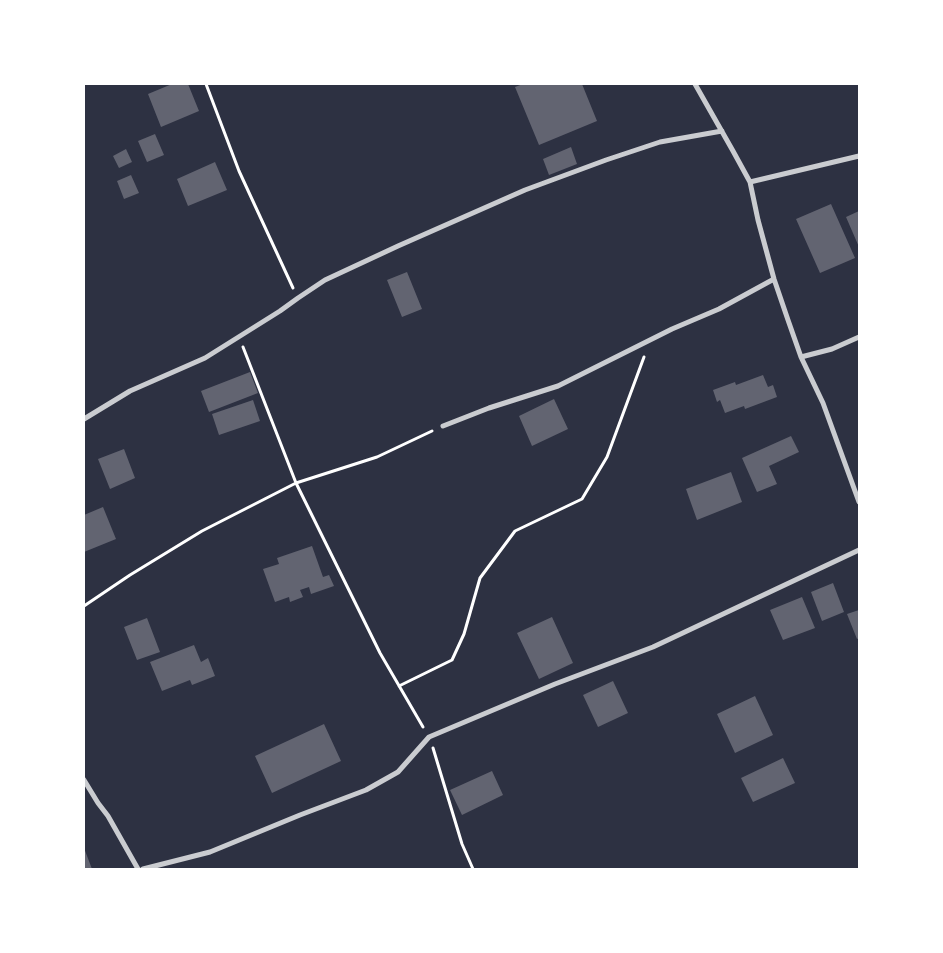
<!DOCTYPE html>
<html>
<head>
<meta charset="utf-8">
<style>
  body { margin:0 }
  #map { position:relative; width:943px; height:953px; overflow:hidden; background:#2d3142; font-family:"Open Sans",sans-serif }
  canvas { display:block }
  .frame { position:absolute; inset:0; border:85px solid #fff; pointer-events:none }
</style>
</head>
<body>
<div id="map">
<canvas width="943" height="953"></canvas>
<div class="frame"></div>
</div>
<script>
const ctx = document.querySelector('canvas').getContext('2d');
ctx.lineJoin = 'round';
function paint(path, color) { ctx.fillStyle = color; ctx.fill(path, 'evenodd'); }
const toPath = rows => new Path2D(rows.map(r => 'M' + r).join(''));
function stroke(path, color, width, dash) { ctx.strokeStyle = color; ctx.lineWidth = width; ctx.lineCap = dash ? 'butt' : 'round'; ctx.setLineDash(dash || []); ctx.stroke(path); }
const building = toPath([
  [172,84,188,84,199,111,161,127,148,94],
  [523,84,582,84,597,121,539,145,515,87],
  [155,134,164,155,147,162,138,141],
  [571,147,577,164,549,175,543,159],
  [126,149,132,162,119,168,113,156],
  [215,162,227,190,188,206,177,179],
  [131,175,139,193,124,199,117,181],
  [831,204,855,258,820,273,796,219],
  [859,211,859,247,846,217],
  [407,272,422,309,402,317,387,280],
  [250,372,258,393,209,412,201,391],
  [763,375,768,387,773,385,777,397,745,409,744,406,725,413,720,400,717,402,713,390,735,382,736,385],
  [554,399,568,429,532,446,519,416],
  [253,400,260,421,219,435,212,414],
  [791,436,799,452,769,466,777,484,757,492,742,458],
  [124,449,135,478,110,489,98,459],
  [731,472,742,502,697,520,686,489],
  [103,507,116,539,84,552,84,515],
  [312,546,323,577,329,575,334,586,311,594,309,587,300,590,303,597,290,602,289,597,275,602,263,569,279,564,277,558],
  [833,583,844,612,822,621,811,592],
  [802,597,815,628,783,640,770,610],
  [859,610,859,638,857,639,847,614],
  [552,617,573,663,539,679,517,633],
  [147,618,160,652,137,660,124,627],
  [194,645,201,662,208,658,215,676,192,685,190,680,162,691,150,662],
  [613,681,628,713,598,727,583,695],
  [755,696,773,735,735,753,717,714],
  [324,724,341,761,272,793,255,756],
  [783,758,795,783,753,802,741,778],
  [492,771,503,795,462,815,450,790],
  [84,848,92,869,84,869]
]);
const path = toPath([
  [206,84,239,171,293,288],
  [243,347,296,483,380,653,423,727],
  [84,606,130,575,202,531,296,483,377,457,432,431],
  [399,686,452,660,464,634,480,578,515,531,582,499,607,457,644,357],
  [433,748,462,844,473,869]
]);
const minor = toPath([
  [695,84,733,151,750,182,758,220,774,279,788,320,801,357,823,403,859,502],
  [750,182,859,156],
  [801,357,832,349,859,337],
  [84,419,130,391,205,358,280,311,298,298,325,280,398,246,525,190,606,160,660,142,722,131],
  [443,426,489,408,558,386,672,329,719,309,774,279],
  [84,780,98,803,108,816,138,869],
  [143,869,210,852,300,815,366,790,398,772,429,737,555,684,653,647,859,550]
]);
paint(building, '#626471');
stroke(path, '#fff', 3);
stroke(minor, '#caccd0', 5);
</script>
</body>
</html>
